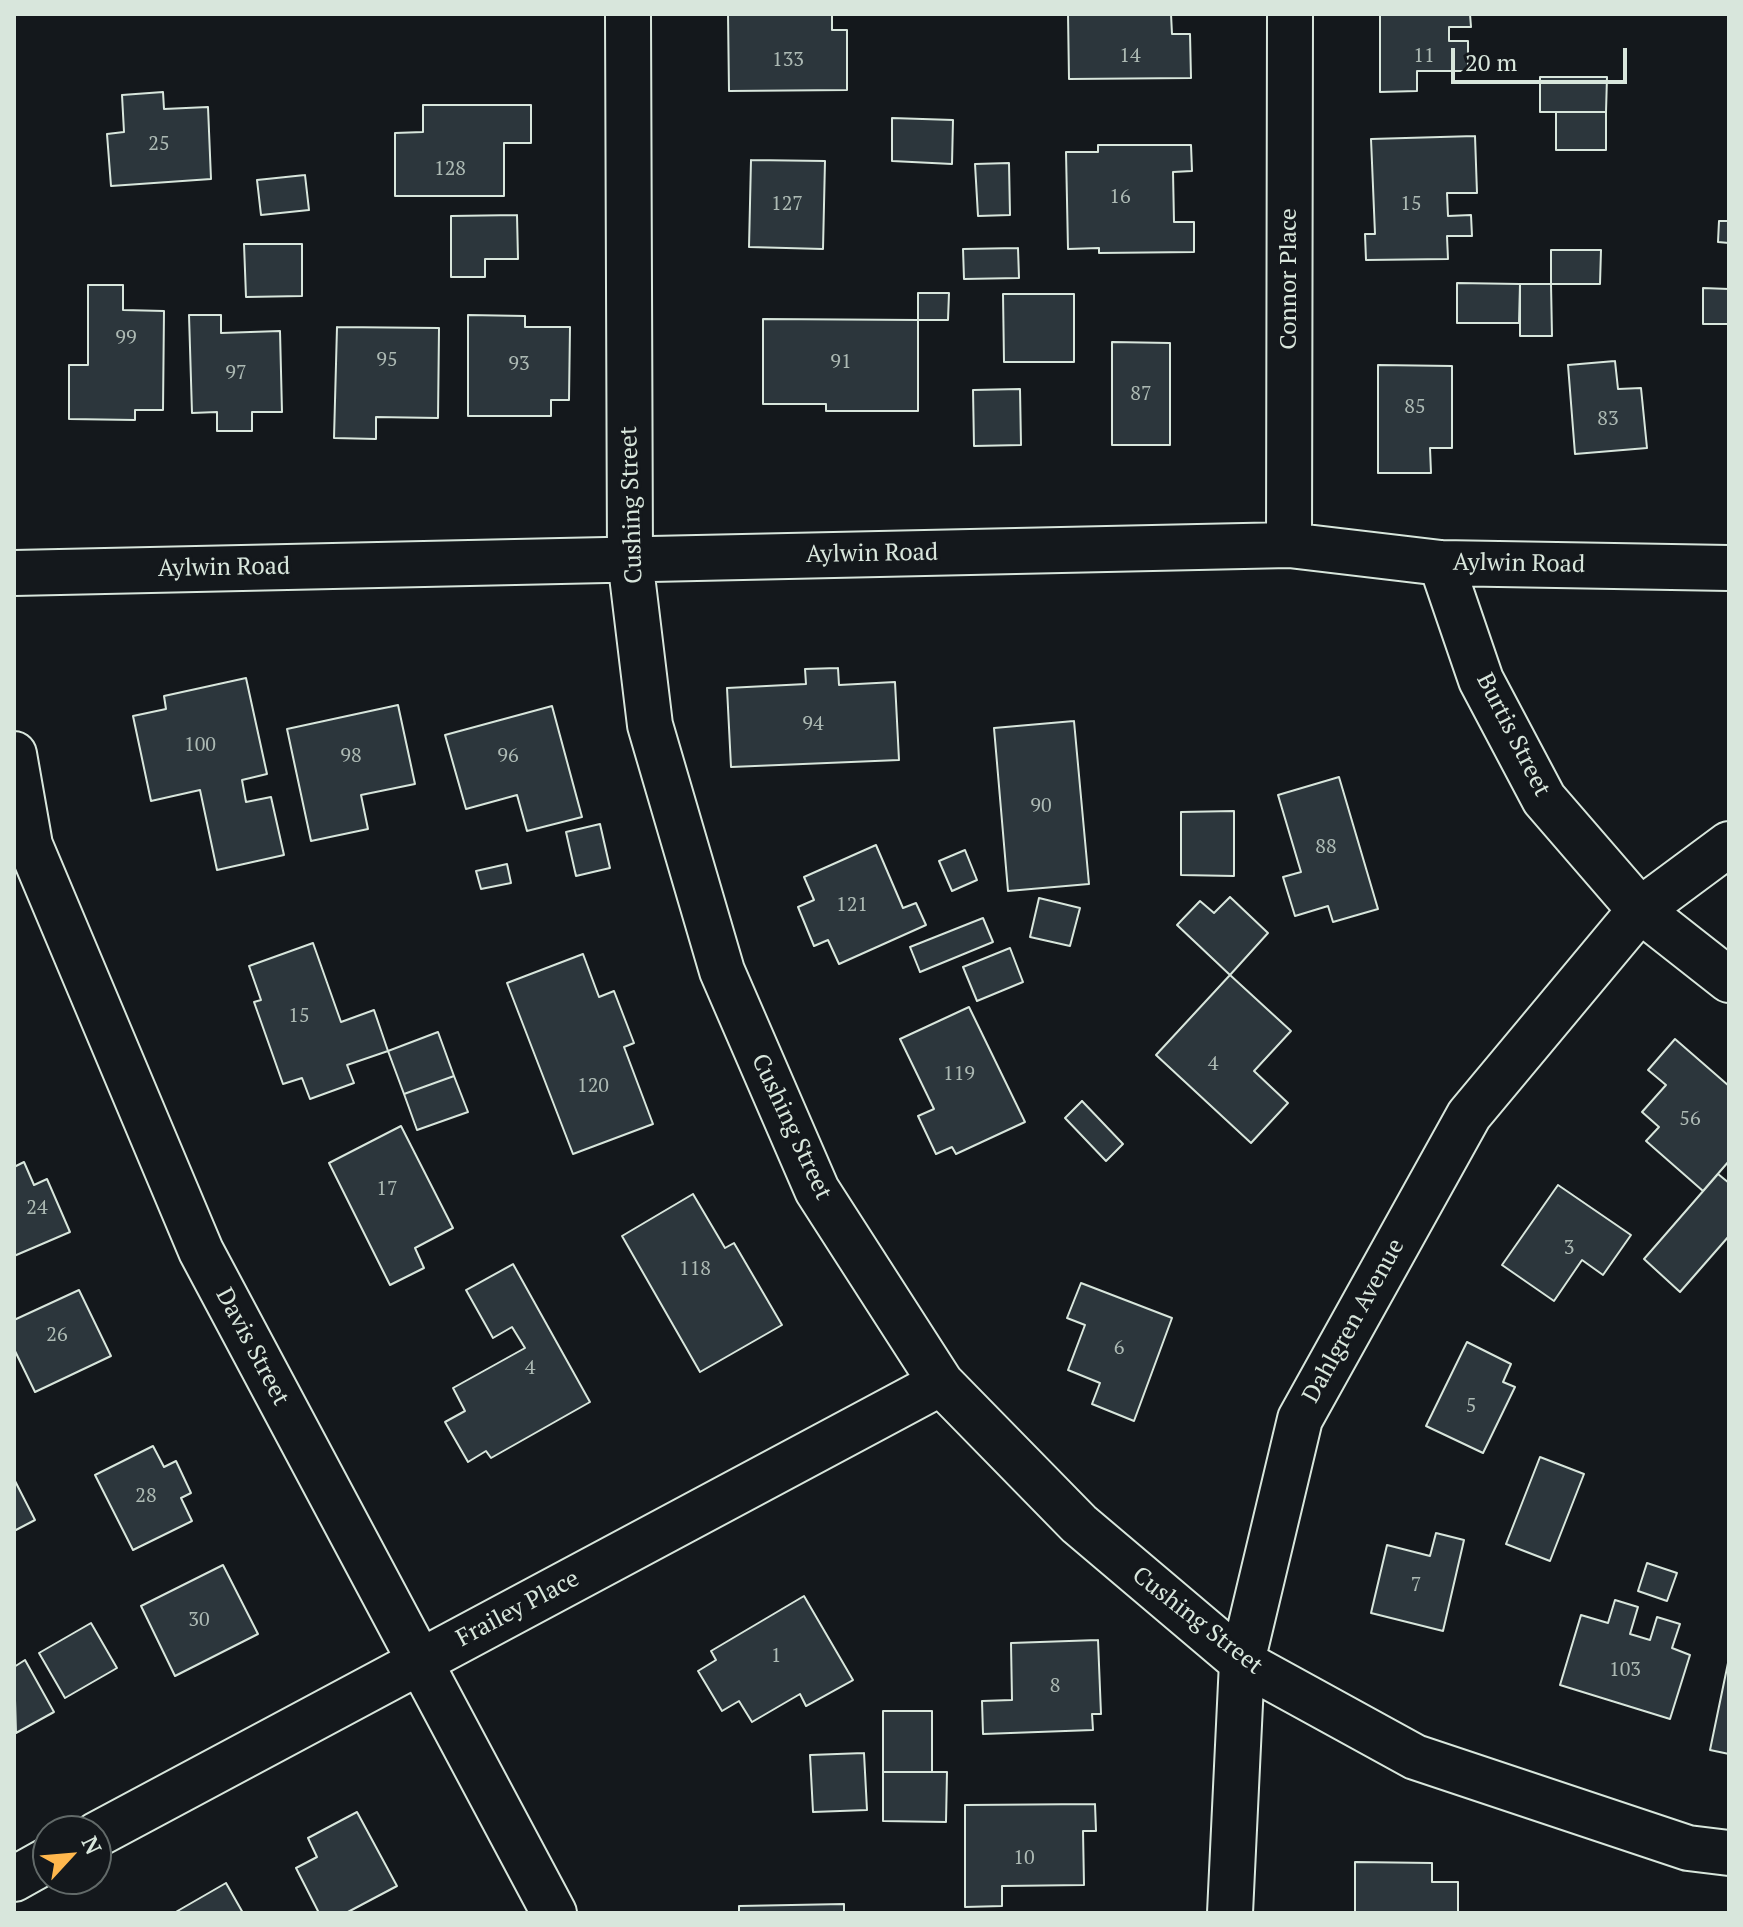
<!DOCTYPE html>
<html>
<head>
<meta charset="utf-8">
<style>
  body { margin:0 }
  #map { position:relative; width:1743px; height:1927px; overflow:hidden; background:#14181c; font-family:"PT Serif",serif }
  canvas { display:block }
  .frame { position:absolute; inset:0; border:16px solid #d8e6dc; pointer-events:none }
  .north { position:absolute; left:32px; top:1815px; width:80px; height:80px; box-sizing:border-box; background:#14181c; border:2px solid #626a69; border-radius:50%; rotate:64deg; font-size:22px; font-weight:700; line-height:32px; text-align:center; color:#d8e6dc }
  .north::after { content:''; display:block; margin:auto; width:28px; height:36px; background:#ffb74d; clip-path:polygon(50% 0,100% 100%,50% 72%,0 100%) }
  .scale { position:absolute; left:1451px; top:48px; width:176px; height:36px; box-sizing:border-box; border:4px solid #d8e6dc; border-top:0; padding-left:10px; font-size:24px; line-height:28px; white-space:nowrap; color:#d8e6dc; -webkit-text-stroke:6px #14181c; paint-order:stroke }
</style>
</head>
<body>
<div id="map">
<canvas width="1743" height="1927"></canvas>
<div class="frame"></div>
<div class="north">N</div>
<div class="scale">20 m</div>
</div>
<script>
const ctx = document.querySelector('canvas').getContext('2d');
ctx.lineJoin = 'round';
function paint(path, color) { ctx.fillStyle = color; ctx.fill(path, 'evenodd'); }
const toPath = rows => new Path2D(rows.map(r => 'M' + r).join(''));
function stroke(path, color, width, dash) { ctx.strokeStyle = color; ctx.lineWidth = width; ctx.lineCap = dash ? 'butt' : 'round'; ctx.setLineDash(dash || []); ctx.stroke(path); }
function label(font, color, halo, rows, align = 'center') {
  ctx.font = font + ' "PT Serif",serif'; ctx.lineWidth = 6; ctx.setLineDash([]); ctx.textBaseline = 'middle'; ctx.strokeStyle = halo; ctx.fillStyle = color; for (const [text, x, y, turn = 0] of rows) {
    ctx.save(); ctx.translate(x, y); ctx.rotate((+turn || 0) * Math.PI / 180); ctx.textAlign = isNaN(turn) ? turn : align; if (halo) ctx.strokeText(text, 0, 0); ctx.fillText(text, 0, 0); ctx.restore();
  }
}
const building = toPath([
  [728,14,832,14,832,30,847,30,847,90,729,91,728,14],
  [1068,14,1171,14,1172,34,1190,34,1191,78,1069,79,1068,14],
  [1380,14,1470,14,1471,27,1449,27,1449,41,1468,41,1468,71,1417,71,1417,91,1380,92,1380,14],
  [1540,77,1607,77,1606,112,1540,112,1540,77],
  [163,92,164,109,208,107,211,179,111,186,107,134,124,132,122,95,163,92],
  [423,105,531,105,531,143,504,143,504,196,395,196,395,133,423,132,423,105],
  [1556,112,1606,112,1606,150,1556,150,1556,112],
  [892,118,953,120,952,164,892,161,892,118],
  [1475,136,1477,193,1447,193,1448,216,1471,215,1472,236,1447,236,1448,259,1366,260,1365,234,1375,234,1371,139,1475,136],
  [1098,145,1191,145,1192,171,1173,172,1174,222,1194,222,1194,252,1099,253,1099,248,1068,249,1066,152,1098,152,1098,145],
  [751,160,825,161,823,249,749,247,751,160],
  [1009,163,1010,215,978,216,975,164,1009,163],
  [305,175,309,210,261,215,257,180,305,175],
  [517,215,518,259,485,259,485,277,451,277,451,216,517,215],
  [1719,221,1729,221,1729,243,1718,242,1719,221],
  [244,244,302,244,302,296,246,297,244,244],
  [1018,248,1019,278,964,279,963,249,1018,248],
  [1551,250,1601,250,1600,284,1551,284,1551,250],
  [1457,283,1520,284,1519,323,1457,323,1457,283],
  [1520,284,1551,284,1552,336,1520,336,1520,284],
  [88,285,123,285,123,310,164,311,163,410,135,410,135,420,69,419,69,365,88,365,88,285],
  [1703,288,1729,289,1729,324,1703,324,1703,288],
  [918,293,949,293,948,320,918,320,918,293],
  [1003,294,1074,294,1074,362,1004,362,1003,294],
  [189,315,221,315,221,333,280,331,282,412,252,412,252,431,217,431,217,412,192,413,189,315],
  [468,315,525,316,525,327,570,327,569,400,551,400,551,416,468,416,468,315],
  [763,319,918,320,918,411,826,411,826,404,763,404,763,319],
  [337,327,439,328,438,418,376,417,376,439,334,438,337,327],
  [1112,342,1170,343,1170,445,1112,445,1112,342],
  [1615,361,1618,389,1641,388,1647,448,1575,454,1568,365,1615,361],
  [1378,365,1452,366,1452,448,1430,448,1431,473,1378,473,1378,365],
  [1020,389,1021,445,974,446,973,390,1020,389],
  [838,668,839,685,895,682,899,760,731,767,727,688,806,684,805,669,838,668],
  [246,678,267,774,242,780,246,802,271,797,284,855,217,870,200,790,151,801,133,716,166,709,164,696,246,678],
  [398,705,415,784,361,795,368,829,311,841,287,729,398,705],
  [552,706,582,817,527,831,517,795,466,809,445,735,552,706],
  [1074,721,1089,884,1008,891,994,728,1074,721],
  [1339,777,1378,909,1333,922,1328,906,1295,916,1283,877,1301,872,1278,795,1339,777],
  [1234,811,1234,876,1181,875,1181,812,1234,811],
  [600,824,610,868,576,876,566,832,600,824],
  [876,845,903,908,916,903,926,925,839,964,828,940,814,946,798,907,814,900,804,877,876,845],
  [965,850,977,880,952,891,939,861,965,850],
  [507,864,511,883,481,889,476,871,507,864],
  [1230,897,1268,933,1230,975,1177,925,1200,901,1214,913,1230,897],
  [1039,898,1080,908,1070,946,1030,937,1039,898],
  [983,918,993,942,920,972,910,947,983,918],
  [313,943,341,1022,374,1010,388,1051,347,1065,354,1083,310,1099,302,1078,283,1084,254,1002,261,1000,249,966,313,943],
  [1010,948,1023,982,977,1001,963,967,1010,948],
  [583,954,599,997,614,991,634,1043,624,1047,653,1124,573,1154,507,983,583,954],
  [1230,975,1291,1031,1254,1071,1288,1103,1251,1143,1156,1055,1230,975],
  [969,1007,1025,1122,956,1154,952,1147,936,1154,918,1116,934,1109,900,1039,969,1007],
  [438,1032,454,1076,404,1094,388,1051,438,1032],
  [1675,1039,1729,1086,1729,1161,1703,1191,1646,1141,1659,1127,1642,1112,1666,1085,1648,1070,1675,1039],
  [454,1076,468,1112,417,1130,404,1094,454,1076],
  [1082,1101,1123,1144,1106,1161,1065,1118,1082,1101],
  [401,1126,453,1228,415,1248,424,1268,390,1285,329,1163,401,1126],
  [24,1162,34,1185,47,1179,70,1232,14,1256,14,1167,24,1162],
  [1718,1174,1729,1183,1729,1236,1680,1292,1644,1259,1718,1174],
  [1558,1185,1631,1235,1603,1275,1582,1260,1554,1301,1502,1265,1558,1185],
  [693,1194,725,1248,734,1243,782,1325,700,1372,622,1236,693,1194],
  [513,1264,590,1402,491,1458,486,1451,468,1462,445,1422,465,1411,453,1388,525,1348,512,1327,493,1338,466,1290,513,1264],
  [1081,1283,1172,1318,1134,1421,1092,1404,1100,1383,1068,1370,1085,1325,1067,1318,1081,1283],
  [79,1290,111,1356,35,1392,14,1349,14,1320,79,1290],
  [1467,1342,1511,1364,1503,1382,1515,1387,1483,1453,1426,1426,1467,1342],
  [153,1446,164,1467,176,1461,191,1493,181,1498,192,1521,133,1550,95,1475,153,1446],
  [1540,1457,1584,1474,1550,1561,1506,1544,1540,1457],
  [14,1479,35,1520,14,1531,14,1479],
  [1436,1533,1464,1540,1443,1631,1371,1613,1387,1545,1430,1556,1436,1533],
  [1647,1563,1677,1573,1667,1601,1638,1591,1647,1563],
  [223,1565,258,1634,175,1676,141,1606,223,1565],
  [804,1596,853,1680,806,1706,800,1694,752,1722,739,1701,722,1711,698,1671,716,1660,711,1651,804,1596],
  [1615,1600,1638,1607,1630,1634,1650,1640,1657,1617,1680,1624,1672,1648,1690,1655,1670,1719,1560,1685,1581,1615,1608,1623,1615,1600],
  [91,1623,117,1668,65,1698,39,1653,91,1623],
  [1098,1640,1101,1714,1092,1714,1093,1730,983,1734,982,1701,1012,1700,1011,1643,1098,1640],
  [25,1660,54,1712,16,1733,14,1667,25,1660],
  [1728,1663,1729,1663,1729,1754,1710,1750,1728,1663],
  [883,1711,932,1711,932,1772,883,1772,883,1711],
  [864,1753,867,1810,813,1812,810,1755,864,1753],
  [883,1772,947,1772,946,1822,883,1821,883,1772],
  [1095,1804,1096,1831,1083,1831,1084,1885,1002,1886,1002,1906,965,1907,965,1805,1095,1804],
  [357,1812,397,1886,346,1913,319,1913,296,1868,317,1857,308,1838,357,1812],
  [1355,1862,1432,1863,1432,1882,1458,1882,1458,1913,1355,1913,1355,1862],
  [226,1883,243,1913,174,1913,226,1883],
  [844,1904,844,1913,739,1913,739,1906,844,1904]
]);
const minor = toPath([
  [628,14,630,559,650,725,722,971,817,1190,941,1383,1079,1524,1242,1662,1415,1757,1688,1848,1729,1853],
  [1289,545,1290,14],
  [1441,563,1481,680,1544,799,1640,910,1729,980],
  [14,573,1289,545,1441,563,1729,568],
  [14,754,30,845,201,1251,554,1913],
  [96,1835,941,1383],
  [14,1879,48,1860],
  [1230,1913,1242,1662,1300,1419,1469,1115,1640,910,1729,844]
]);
const numberNames = [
  ["14",1130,56],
  ["11",1424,56],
  ["133",788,60],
  ["25",159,144],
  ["128",450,169],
  ["16",1120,197],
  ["127",787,204],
  ["15",1411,204],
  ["99",126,338],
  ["95",387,360],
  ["91",841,362],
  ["93",519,364],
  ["97",236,373],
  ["87",1141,394],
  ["85",1415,407],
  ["83",1608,419],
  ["94",813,724],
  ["100",200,745],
  ["98",351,756],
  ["96",508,756],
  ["90",1041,806],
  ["88",1326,847],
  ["121",852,905],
  ["15",299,1016],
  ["4",1213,1064],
  ["119",959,1074],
  ["120",593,1086],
  ["56",1690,1119],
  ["17",387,1189],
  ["24",37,1208],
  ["3",1569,1248],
  ["118",695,1269],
  ["26",57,1335],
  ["6",1119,1348],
  ["4",530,1368],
  ["5",1471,1406],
  ["28",146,1496],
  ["7",1416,1585],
  ["30",199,1620],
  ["1",776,1656],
  ["103",1625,1670],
  ["8",1055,1686],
  ["10",1024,1858]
];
const streetNames = [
  ["Connor Place",1289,279,-90],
  ["Cushing Street",632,505,-92],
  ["Aylwin Road",872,554,-1],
  ["Aylwin Road",1519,564,1],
  ["Aylwin Road",224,568,-1],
  ["Burtis Street",1513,735,63],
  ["Cushing Street",791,1127,65],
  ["Dahlgren Avenue",1354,1321,-61],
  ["Davis Street",252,1347,62],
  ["Frailey Place",518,1609,-28],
  ["Cushing Street",1197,1621,38]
];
paint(building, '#2c363c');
stroke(building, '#d8e6dc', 2);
stroke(minor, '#d8e6dc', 48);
stroke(minor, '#14181c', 44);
label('20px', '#adbab4', null, numberNames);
label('24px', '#d8e6dc', '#14181c', streetNames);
</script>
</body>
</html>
